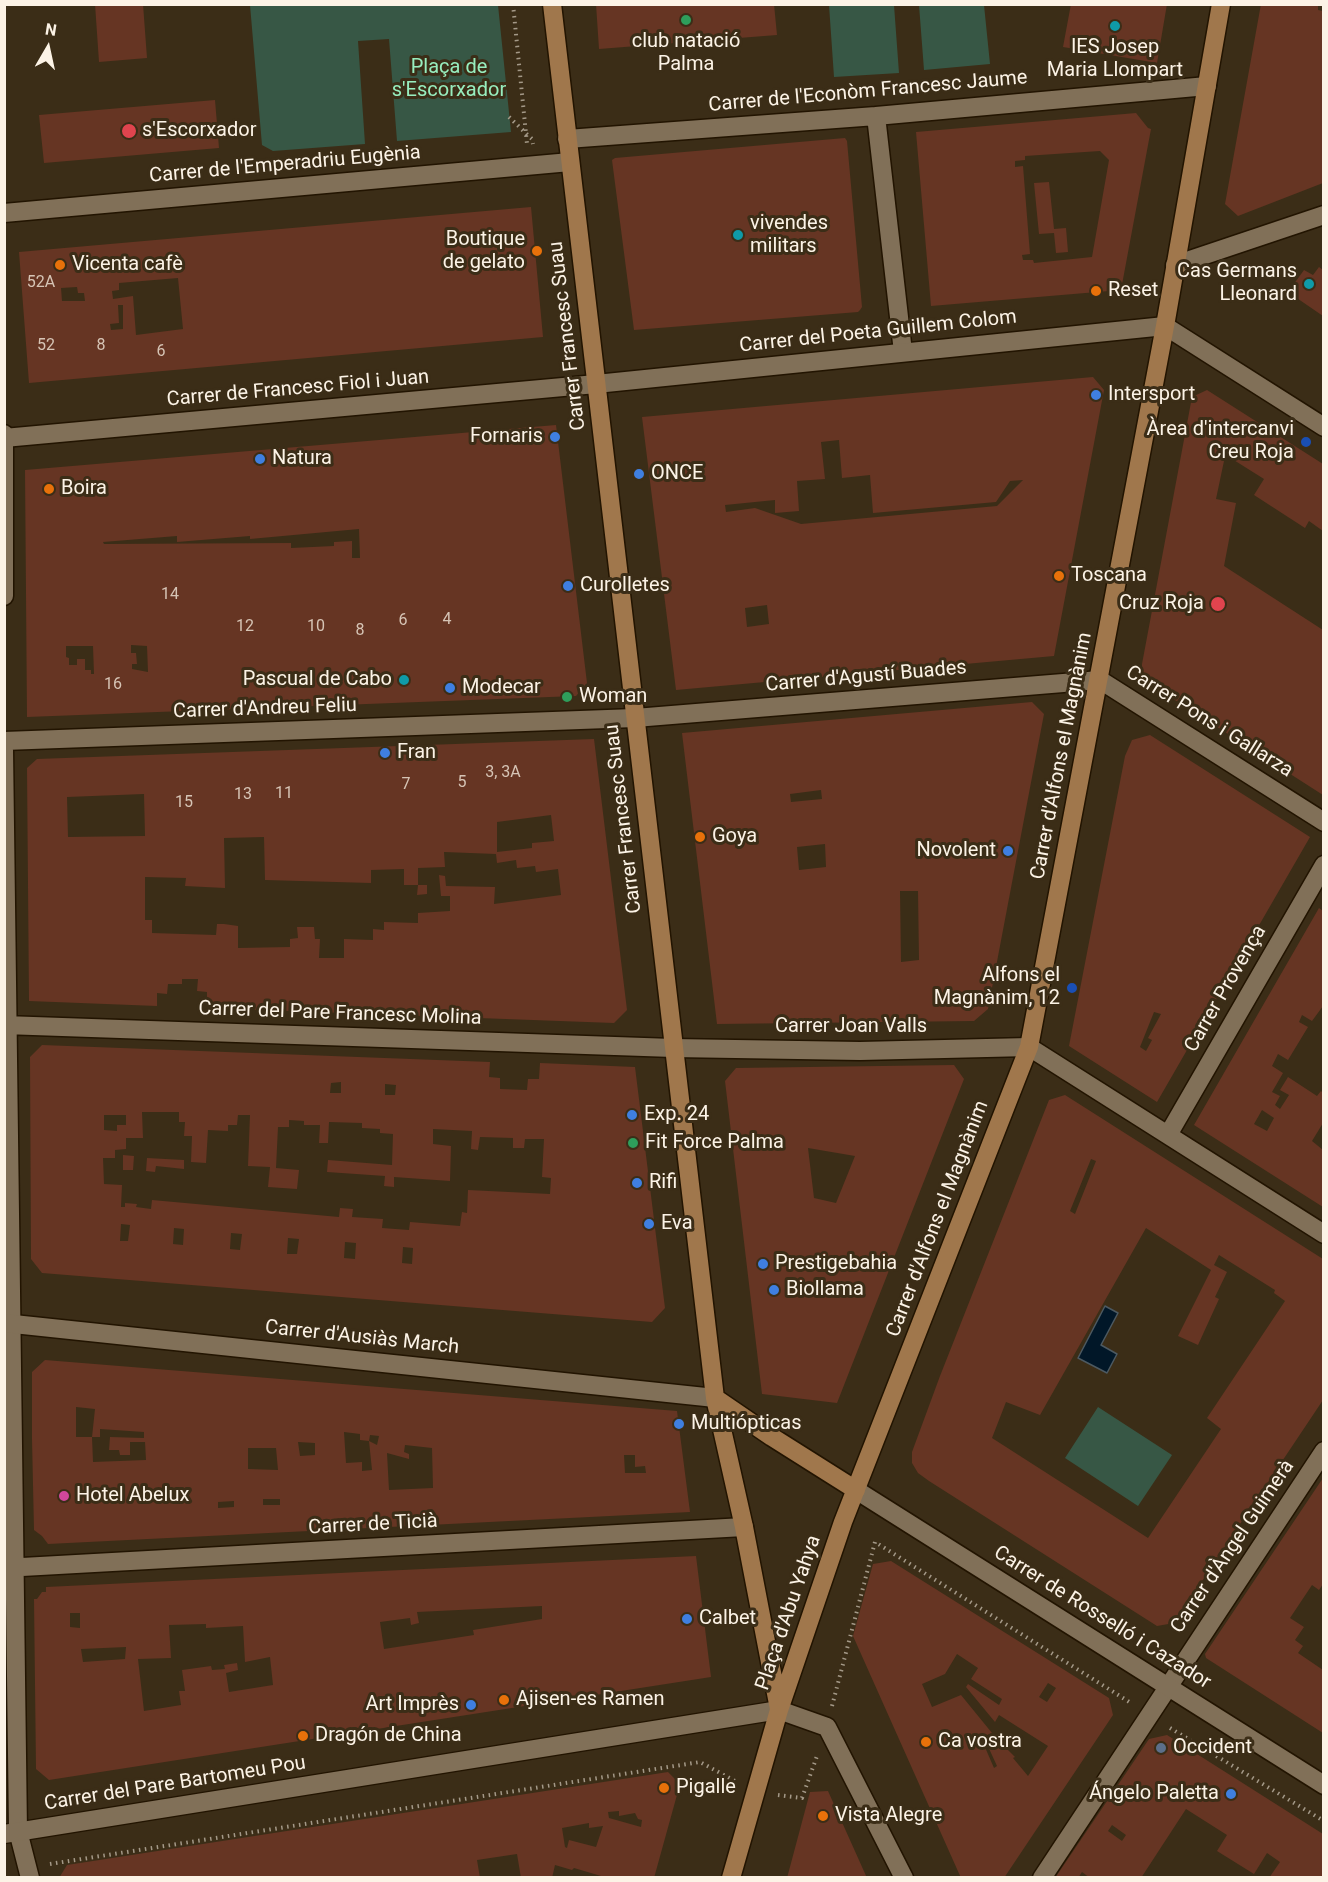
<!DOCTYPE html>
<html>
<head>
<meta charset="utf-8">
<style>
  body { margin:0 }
  #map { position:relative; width:1328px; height:1882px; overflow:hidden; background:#3b2d17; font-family:Roboto,sans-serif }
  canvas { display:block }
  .frame { position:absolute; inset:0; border:6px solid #fcf3e6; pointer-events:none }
  .north { position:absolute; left:18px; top:18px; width:60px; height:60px; -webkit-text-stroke:4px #3b2d17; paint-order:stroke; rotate:9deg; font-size:16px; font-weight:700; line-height:24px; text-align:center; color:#fcf3e6 }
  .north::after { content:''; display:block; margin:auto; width:21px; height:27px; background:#fcf3e6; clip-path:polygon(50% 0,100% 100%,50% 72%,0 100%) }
</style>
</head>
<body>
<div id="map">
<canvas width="1328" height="1882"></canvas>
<div class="frame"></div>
<div class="north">N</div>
</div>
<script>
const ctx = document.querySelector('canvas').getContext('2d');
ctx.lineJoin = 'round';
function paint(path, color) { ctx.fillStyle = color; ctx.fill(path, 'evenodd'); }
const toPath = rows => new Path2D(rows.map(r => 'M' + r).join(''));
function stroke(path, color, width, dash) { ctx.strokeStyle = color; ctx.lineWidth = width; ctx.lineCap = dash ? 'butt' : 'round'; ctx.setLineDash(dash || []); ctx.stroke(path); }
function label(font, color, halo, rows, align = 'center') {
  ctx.font = font + ' Roboto,sans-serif'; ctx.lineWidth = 6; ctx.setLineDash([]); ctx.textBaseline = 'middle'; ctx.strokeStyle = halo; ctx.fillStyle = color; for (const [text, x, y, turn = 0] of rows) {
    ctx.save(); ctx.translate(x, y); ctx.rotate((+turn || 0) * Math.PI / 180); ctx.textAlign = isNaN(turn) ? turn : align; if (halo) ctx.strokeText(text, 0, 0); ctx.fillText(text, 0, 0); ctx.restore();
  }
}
const green = toPath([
  [250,5,498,5,511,132,397,141,389,39,358,41,365,144,273,151,262,145],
  [829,5,894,5,899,73,834,77],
  [919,5,984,5,990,64,924,70],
  [1098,1407,1172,1455,1138,1506,1065,1458]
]);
const water = toPath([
  [1105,1306,1118,1313,1101,1345,1117,1354,1107,1373,1078,1358,1105,1306]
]);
const building = toPath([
  [95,4,143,4,147,58,99,62],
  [596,4,774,4,777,35,599,49],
  [1071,4,1167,4,1157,63,1063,47],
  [1261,4,1318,4,1318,10,1323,11,1323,183,1238,216,1225,204],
  [215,100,219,148,44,163,39,115],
  [1136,113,1148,128,1151,129,1121,290,931,306,916,132],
  [1100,151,1109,160,1092,257,1034,263,1033,260,1023,260,1022,255,1030,254,1023,166,1015,167,1015,161,1025,160,1025,156],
  [845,138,847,141,862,307,860,310,858,312,634,330,612,160,615,158],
  [1049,182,1054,229,1066,228,1068,252,1056,253,1054,233,1039,234,1034,183],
  [531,207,543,337,29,383,19,252],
  [178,278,183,329,136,335,133,296,113,299,112,291,119,290,119,283],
  [77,287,78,293,84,293,85,301,62,301,61,288],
  [118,305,123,305,123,329,111,330,110,324,119,323],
  [1319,267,1323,270,1323,316,1288,292,1304,270,1313,275],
  [1093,377,1104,390,1054,656,676,690,642,417],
  [839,440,842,478,870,475,873,513,996,502,1010,481,1023,480,997,506,801,524,755,508,726,512,725,505,775,500,775,513,799,511,797,481,825,479,821,442],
  [767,605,769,624,747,627,745,608],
  [1207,390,1323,464,1323,531,1309,521,1305,528,1254,495,1264,479,1229,457,1224,461,1216,499,1236,503,1224,566,1323,630,1323,795,1150,684,1142,674,1142,664,1192,397],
  [556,425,587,683,576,696,27,717,25,470],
  [359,529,360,558,352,558,352,541,334,542,334,546,291,548,291,543,104,544,103,542,177,536,177,542,250,536,250,539],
  [131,645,147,646,148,672,132,669,132,664,137,664,136,653,131,653],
  [66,646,93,646,94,674,91,674,91,670,85,670,85,659,77,659,77,665,69,665,69,658,66,657],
  [1032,702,1044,714,988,1009,974,1021,717,1024,682,733],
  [821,790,822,799,791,802,790,794],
  [825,844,826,867,799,870,797,847],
  [900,891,918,891,919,960,901,962],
  [1150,735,1310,837,1157,1102,1069,1046,1125,756,1132,740],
  [1154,1012,1161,1014,1148,1038,1152,1040,1146,1051,1140,1047],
  [594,739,627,1010,614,1023,207,1008,207,992,197,991,198,979,182,979,182,984,168,984,167,994,157,993,157,1006,29,1001,27,768,37,759],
  [144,794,145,836,68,837,67,797],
  [551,815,554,841,532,843,532,848,497,852,497,822],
  [264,837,265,880,371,883,371,870,404,869,404,885,418,885,418,868,445,867,444,852,496,854,497,863,516,860,517,868,535,866,536,872,558,869,561,895,494,904,495,887,446,886,445,876,439,875,441,896,450,896,450,911,418,913,418,923,384,922,384,930,373,929,373,940,344,939,344,958,319,958,320,939,315,939,314,927,297,927,298,938,290,939,290,947,238,948,238,926,224,924,217,924,216,935,152,933,152,920,145,920,145,877,186,878,185,886,225,888,224,838],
  [418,885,427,885,427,894,417,895],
  [1319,908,1323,911,1323,1006,1312,1021,1302,1015,1299,1022,1308,1027,1288,1060,1278,1054,1272,1066,1283,1073,1272,1092,1280,1096,1275,1105,1280,1109,1289,1095,1280,1090,1288,1077,1317,1096,1321,1091,1323,1093,1323,1123,1312,1141,1323,1150,1323,1207,1194,1125],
  [1262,1110,1274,1118,1267,1131,1254,1124],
  [42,1045,490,1062,489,1077,500,1078,500,1089,527,1090,528,1079,539,1079,540,1063,635,1067,665,1308,652,1322,42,1273,31,1259,30,1057],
  [341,1082,341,1093,330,1093,331,1083],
  [385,1084,396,1085,395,1095,385,1095],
  [142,1112,179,1112,179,1122,185,1122,184,1136,192,1136,191,1162,206,1163,208,1130,228,1131,228,1125,237,1125,238,1115,250,1115,248,1166,270,1167,268,1187,297,1189,299,1170,276,1168,278,1127,289,1127,289,1120,304,1121,304,1125,320,1125,319,1143,328,1143,329,1122,362,1123,362,1128,380,1129,380,1133,393,1134,392,1165,328,1160,327,1172,385,1176,384,1186,394,1187,394,1177,450,1181,451,1146,433,1144,433,1129,472,1131,471,1149,478,1150,480,1137,513,1138,513,1148,524,1148,525,1139,544,1139,542,1177,551,1178,550,1194,468,1190,467,1213,462,1212,460,1226,410,1222,409,1230,382,1228,383,1219,352,1217,353,1209,340,1208,339,1217,152,1200,151,1209,136,1207,137,1204,125,1203,125,1207,121,1207,122,1185,104,1184,103,1158,115,1158,115,1150,126,1149,126,1138,143,1138],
  [104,1115,126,1115,126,1125,117,1125,117,1131,104,1130],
  [121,1224,130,1225,128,1241,120,1241],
  [174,1228,184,1229,183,1245,173,1244],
  [231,1233,242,1234,240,1250,230,1249],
  [288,1238,299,1239,297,1254,287,1254],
  [345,1242,356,1243,355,1259,344,1258],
  [403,1247,413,1248,412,1264,402,1263],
  [954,1065,964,1079,837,1403,762,1394,725,1081,736,1068],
  [808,1148,855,1156,836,1203,814,1198],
  [1065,1095,1323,1259,1323,1400,1174,1623,1157,1626,929,1481,918,1473,912,1463,912,1452,940,1376,1049,1100],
  [1091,1159,1096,1161,1075,1214,1070,1211],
  [1146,1228,1211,1270,1178,1336,1198,1345,1219,1299,1215,1297,1227,1272,1214,1265,1219,1255,1275,1290,1274,1293,1285,1301,1207,1418,1221,1429,1148,1538,992,1438,1006,1402,1040,1415],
  [123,1155,134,1156,133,1170,123,1170],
  [147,1158,184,1160,184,1169,156,1166,155,1172,146,1171],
  [45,1360,677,1411,690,1512,48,1544,42,1536,34,1530,32,1439,32,1372],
  [76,1407,95,1409,92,1437,100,1437,100,1429,144,1432,144,1438,110,1437,109,1450,119,1450,120,1455,130,1455,130,1442,145,1442,146,1460,93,1462,92,1437,76,1437],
  [344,1432,360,1434,360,1440,369,1441,370,1435,379,1436,377,1445,369,1441,372,1470,362,1471,362,1462,346,1463],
  [298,1442,315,1443,315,1455,300,1456],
  [405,1445,432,1448,433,1488,389,1490,387,1453,409,1459,409,1454,404,1452],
  [248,1448,276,1448,278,1470,248,1469],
  [624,1455,635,1455,635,1467,645,1466,646,1473,625,1473],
  [263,1499,280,1499,280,1505,263,1505],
  [234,1501,234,1507,218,1508,218,1502],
  [1323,1478,1323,1584,1319,1590,1312,1585,1290,1618,1304,1627,1295,1640,1303,1646,1298,1653,1323,1670,1323,1733,1206,1658,1205,1654],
  [696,1556,711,1677,49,1780,36,1769,34,1599,37,1599,42,1592,46,1592,46,1587],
  [542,1606,542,1619,473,1630,474,1635,384,1649,380,1622,410,1618,411,1625,419,1623,417,1612],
  [70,1613,80,1613,80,1628,70,1627],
  [206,1624,206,1628,243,1626,245,1662,270,1657,273,1685,229,1692,226,1673,238,1670,237,1663,224,1665,225,1669,212,1670,211,1666,182,1670,185,1691,179,1691,181,1705,144,1711,138,1659,171,1658,169,1625],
  [126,1647,125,1659,83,1662,81,1649],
  [891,1561,1109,1698,1113,1715,1004,1878,961,1878,853,1636,873,1564],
  [957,1654,978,1668,971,1679,1002,1699,999,1705,968,1684,966,1687,995,1722,999,1715,1048,1746,1028,1776,1013,1758,1015,1757,994,1736,986,1742,997,1766,994,1768,981,1738,992,1733,961,1695,932,1707,922,1684,945,1674],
  [1048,1683,1056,1688,1047,1702,1039,1697],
  [1167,1735,1323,1834,1323,1878,1269,1878,1280,1862,1267,1853,1254,1874,1217,1851,1227,1835,1186,1809,1141,1878,1090,1878,1082,1872,1078,1878,1055,1878,1149,1739],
  [1112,1825,1126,1835,1122,1841,1108,1831],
  [668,1772,680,1784,654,1878,601,1878,601,1876,574,1868,572,1870,555,1865,552,1878,521,1878,517,1854,477,1860,480,1878,59,1878,67,1865],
  [619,1811,619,1816,635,1813,638,1819,642,1820,641,1827,609,1818,608,1812],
  [589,1823,589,1828,603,1826,596,1847,569,1840,567,1848,565,1847,562,1828],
  [828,1791,867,1878,787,1878,810,1792]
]);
const path = toPath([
  [513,4,527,144],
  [509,117,532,139,533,144],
  [832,1706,875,1542,1131,1703],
  [1170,1728,1324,1821],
  [778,1795,802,1798,817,1756],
  [50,1864,700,1762,735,1781]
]);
const minor = toPath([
  [876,116,903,352],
  [567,139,876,116,1207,86],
  [4,213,570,162],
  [1175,265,1324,215],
  [4,434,4,596],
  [4,741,635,718,1100,680,1324,822],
  [4,749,18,1831,30,1878],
  [4,1025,673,1048,860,1051,1029,1047,1324,1234],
  [1168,1135,1324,865],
  [4,1568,744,1527],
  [1042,1878,1324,1451]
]);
const tertiary = toPath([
  [4,438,596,384,1165,326,1324,427],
  [4,1323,715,1398],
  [856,1490,1324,1785],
  [4,1834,779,1710,827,1727,904,1878]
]);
const secondary = toPath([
  [552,4,715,1398,744,1527,779,1709],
  [715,1398,772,1437,856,1490],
  [731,1878,779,1710,843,1522,1029,1047,1165,326,1221,4]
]);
const markers = [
  [686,20,6,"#2e9e5b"],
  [1115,26,6,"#0f9aa8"],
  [129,131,8,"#e0444e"],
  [738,235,6,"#0f9aa8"],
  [537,251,6,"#e8710a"],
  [60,265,6,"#e8710a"],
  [1309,284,6,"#0f9aa8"],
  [1096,291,6,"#e8710a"],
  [1096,395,6,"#3f7fe0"],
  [555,437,6,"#3f7fe0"],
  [1306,442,6,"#1a4fb4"],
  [260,459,6,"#3f7fe0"],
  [639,474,6,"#3f7fe0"],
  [49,489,6,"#e8710a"],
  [1059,576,6,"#e8710a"],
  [568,586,6,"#3f7fe0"],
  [1218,604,8,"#e0444e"],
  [404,680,6,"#0f9aa8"],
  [450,688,6,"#3f7fe0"],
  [567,697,6,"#2e9e5b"],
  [385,753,6,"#3f7fe0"],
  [700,837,6,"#e8710a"],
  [1008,851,6,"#3f7fe0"],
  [1072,988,6,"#1a4fb4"],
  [632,1115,6,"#3f7fe0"],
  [633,1143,6,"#2e9e5b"],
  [637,1183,6,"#3f7fe0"],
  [649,1224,6,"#3f7fe0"],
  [763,1264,6,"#3f7fe0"],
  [774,1290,6,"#3f7fe0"],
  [679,1424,6,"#3f7fe0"],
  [64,1496,6,"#d1479c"],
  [687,1619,6,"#3f7fe0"],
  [504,1700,6,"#e8710a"],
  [471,1705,6,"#3f7fe0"],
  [303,1736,6,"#e8710a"],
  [926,1742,6,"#e8710a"],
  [1161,1748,6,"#5c6f8a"],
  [664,1788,6,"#e8710a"],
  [1231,1794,6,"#3f7fe0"],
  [823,1816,6,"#e8710a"]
];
const numberNames = [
  ["52A",41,283],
  ["52",46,346],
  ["8",101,346],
  ["6",161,352],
  ["14",170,595],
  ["4",447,620],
  ["6",403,621],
  ["12",245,627],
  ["10",316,627],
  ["8",360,631],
  ["16",113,685],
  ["3, 3A",503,773],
  ["5",462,783],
  ["7",406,785],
  ["11",284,794],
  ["13",243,795],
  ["15",184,803]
];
const poiNames = [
  ["club natació",686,42,"center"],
  ["Palma",686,65,"center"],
  ["IES Josep",1115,48,"center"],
  ["Maria Llompart",1115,71,"center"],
  ["s'Escorxador",142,131],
  ["vivendes",750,224],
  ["militars",750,247],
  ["Boutique",525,240,"right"],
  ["de gelato",525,263,"right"],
  ["Vicenta cafè",72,265],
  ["Cas Germans",1297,272,"right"],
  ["Lleonard",1297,295,"right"],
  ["Reset",1108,291],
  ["Intersport",1108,395],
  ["Àrea d'intercanvi",1294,430,"right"],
  ["Creu Roja",1294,453,"right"],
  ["Fornaris",543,437,"right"],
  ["Natura",272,459],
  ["ONCE",651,474],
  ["Boira",61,489],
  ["Toscana",1071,576],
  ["Curolletes",580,586],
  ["Cruz Roja",1204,604,"right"],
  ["Pascual de Cabo",392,680,"right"],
  ["Modecar",462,688],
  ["Woman",579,697],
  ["Fran",397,753],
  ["Goya",712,837],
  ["Novolent",996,851,"right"],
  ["Alfons el",1060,976,"right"],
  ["Magnànim, 12",1060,999,"right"],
  ["Exp. 24",644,1115],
  ["Fit Force Palma",645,1143],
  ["Rifi",649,1183],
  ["Eva",661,1224],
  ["Prestigebahia",775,1264],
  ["Biollama",786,1290],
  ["Multiópticas",691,1424],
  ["Hotel Abelux",76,1496],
  ["Calbet",699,1619],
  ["Ajisen-es Ramen",516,1700],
  ["Art Imprès",459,1705,"right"],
  ["Dragón de China",315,1736],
  ["Ca vostra",938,1742],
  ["Occident",1173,1748],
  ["Pigalle",676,1788],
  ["Ángelo Paletta",1219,1794,"right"],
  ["Vista Alegre",835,1816]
];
const parkNames = [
  ["Plaça de",449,68],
  ["s'Escorxador",449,91]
];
const streetNames = [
  ["Carrer de l'Econòm Francesc Jaume",868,92,-5],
  ["Carrer de l'Emperadriu Eugènia",285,165,-5],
  ["Carrer del Poeta Guillem Colom",878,332,-6],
  ["Carrer Francesc Suau",568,336,-97],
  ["Carrer de Francesc Fiol i Juan",298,389,-5],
  ["Carrer d'Agustí Buades",866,677,-5],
  ["Carrer d'Andreu Feliu",265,709,-2],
  ["Carrer Pons i Gallarza",1209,722,32],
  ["Carrer d'Alfons el Magnànim",1062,756,-79],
  ["Carrer Francesc Suau",624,819,-97],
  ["Carrer Provença",1226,989,-60],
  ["Carrer del Pare Francesc Molina",340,1014,2],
  ["Carrer Joan Valls",851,1027],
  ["Carrer d'Alfons el Magnànim",938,1219,-69],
  ["Carrer d'Ausiàs March",362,1338,6],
  ["Carrer de Ticià",373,1525,-3],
  ["Carrer d'Àngel Guimerà",1233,1547,-56],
  ["Plaça d'Abu Yahya",789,1613,-71],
  ["Carrer de Rosselló i Cazador",1102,1618,32],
  ["Carrer del Pare Bartomeu Pou",175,1784,-9]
];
paint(green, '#375745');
paint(water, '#011728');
stroke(water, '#4c5961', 1.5);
paint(building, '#663523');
stroke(minor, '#221401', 21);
stroke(tertiary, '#221401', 21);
stroke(secondary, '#221401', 21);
stroke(path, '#a49988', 4, [1.5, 4.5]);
stroke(minor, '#817058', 18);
stroke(tertiary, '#817058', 18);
stroke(secondary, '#a0774c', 18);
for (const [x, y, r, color] of markers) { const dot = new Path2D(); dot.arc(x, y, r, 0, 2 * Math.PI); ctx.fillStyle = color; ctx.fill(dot); stroke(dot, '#3b2d17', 2); }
label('16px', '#d6c4b5', null, numberNames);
label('20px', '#fcf3e6', '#3b2d17', poiNames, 'left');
label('20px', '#97edbe', '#3b2d17', parkNames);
label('20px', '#fcf3e6', '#3b2d17', streetNames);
</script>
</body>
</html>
